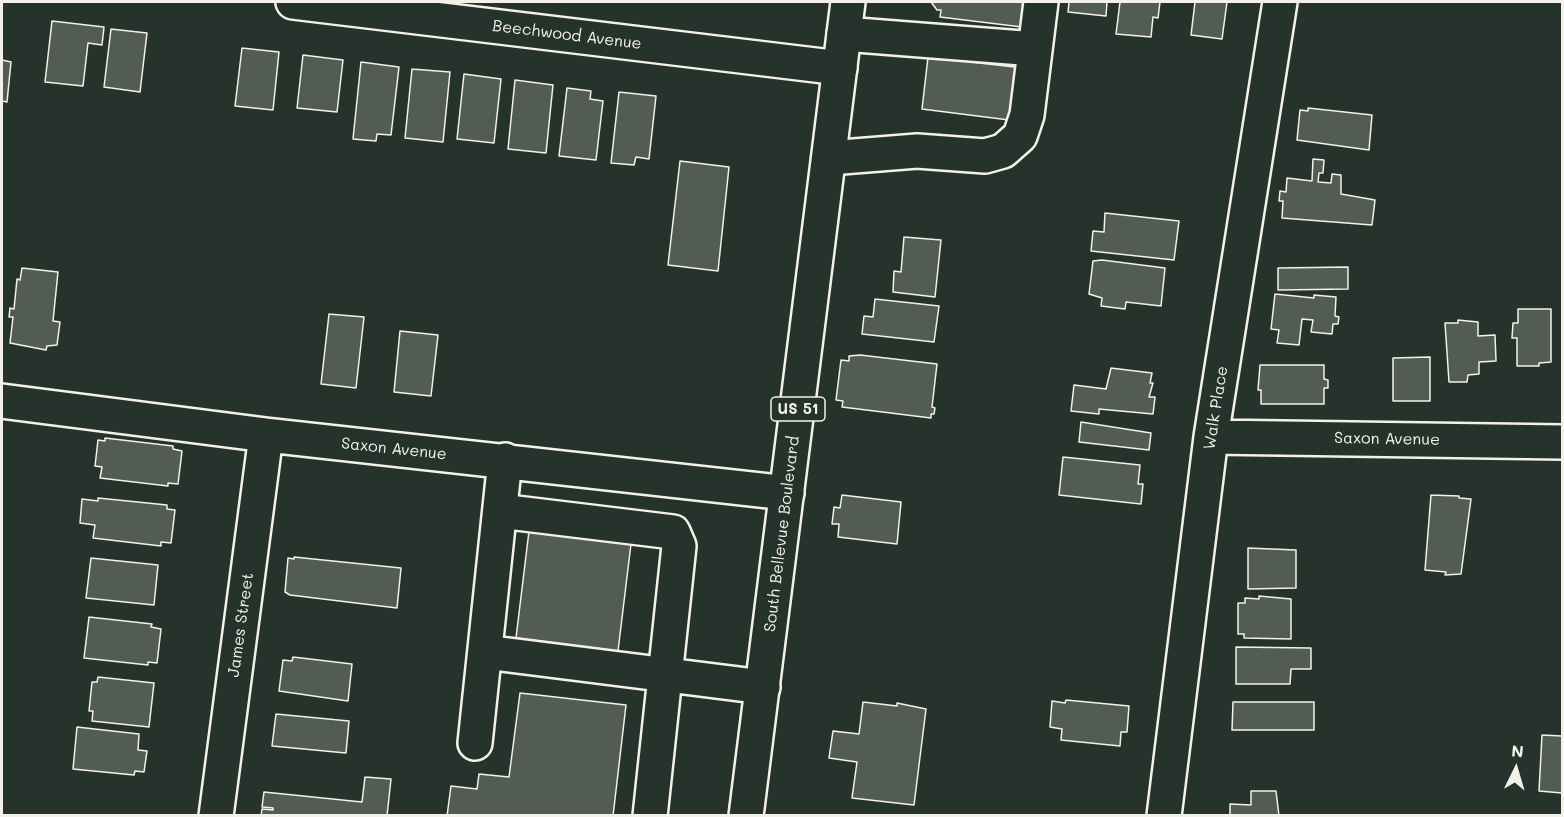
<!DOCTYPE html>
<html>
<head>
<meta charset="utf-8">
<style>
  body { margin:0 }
  #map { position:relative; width:1564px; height:817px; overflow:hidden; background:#26332d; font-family:Mali,sans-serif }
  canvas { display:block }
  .frame { position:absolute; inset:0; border:3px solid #f4f1e8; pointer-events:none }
  .north { position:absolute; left:1486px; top:739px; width:60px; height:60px; -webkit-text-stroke:4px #26332d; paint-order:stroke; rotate:5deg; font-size:16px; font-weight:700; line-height:24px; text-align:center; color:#f4f1e8 }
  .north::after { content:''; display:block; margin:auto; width:21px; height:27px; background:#f4f1e8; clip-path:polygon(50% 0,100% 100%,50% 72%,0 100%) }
</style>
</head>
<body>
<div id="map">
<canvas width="1564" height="817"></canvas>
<div class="frame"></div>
<div class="north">N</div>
</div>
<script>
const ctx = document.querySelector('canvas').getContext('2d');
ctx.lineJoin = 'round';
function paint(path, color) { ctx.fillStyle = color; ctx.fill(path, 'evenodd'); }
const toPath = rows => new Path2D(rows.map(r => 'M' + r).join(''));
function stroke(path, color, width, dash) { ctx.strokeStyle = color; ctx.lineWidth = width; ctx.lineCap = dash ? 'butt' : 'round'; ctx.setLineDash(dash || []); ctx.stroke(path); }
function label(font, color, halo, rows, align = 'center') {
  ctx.font = font + ' Mali,sans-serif'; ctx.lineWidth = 4.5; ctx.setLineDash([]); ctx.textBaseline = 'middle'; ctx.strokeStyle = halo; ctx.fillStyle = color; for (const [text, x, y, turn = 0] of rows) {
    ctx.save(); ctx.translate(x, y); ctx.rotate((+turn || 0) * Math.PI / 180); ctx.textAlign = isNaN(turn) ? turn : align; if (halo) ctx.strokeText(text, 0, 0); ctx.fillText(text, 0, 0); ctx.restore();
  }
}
const building = toPath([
  [931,2,1029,2,1022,27,940,17,941,10,937,10,931,2],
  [1069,2,1107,2,1106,16,1068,12,1069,2],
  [1120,2,1160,2,1158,18,1153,17,1151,37,1116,34,1120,2],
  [1195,2,1227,2,1222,39,1191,35,1195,2],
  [52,21,104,27,102,45,88,43,83,86,45,82,52,21],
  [111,29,147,33,140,92,104,87,111,29],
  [242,48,279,52,273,110,235,106,242,48],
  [303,55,343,60,337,112,297,108,303,55],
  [928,57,1023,68,1017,121,922,109,928,57],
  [2,60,11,62,7,102,2,101,2,60],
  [361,62,399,67,391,135,377,134,376,141,353,139,361,62],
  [412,69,450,72,443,142,405,138,412,69],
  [464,74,501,79,494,143,457,139,464,74],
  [515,80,553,85,546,153,508,149,515,80],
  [567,88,591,91,590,99,603,101,596,160,559,156,567,88],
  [619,92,656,96,649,159,636,157,634,165,611,163,619,92],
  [1308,108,1372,115,1369,150,1297,140,1300,110,1308,111,1308,108],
  [1313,159,1324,160,1323,173,1319,173,1318,182,1331,183,1332,174,1341,175,1341,194,1375,200,1372,225,1282,218,1283,201,1279,201,1280,191,1286,192,1287,178,1312,181,1313,159],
  [680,161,729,167,718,271,668,265,680,161],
  [1105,213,1179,221,1174,260,1091,251,1093,231,1104,232,1105,213],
  [904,237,941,240,935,297,893,292,894,271,901,272,904,237],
  [1102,260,1165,268,1161,306,1126,302,1125,309,1101,306,1102,298,1089,294,1093,261,1102,260],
  [1348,267,1348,289,1278,290,1278,268,1348,267],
  [22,268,58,272,53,321,60,322,57,345,47,346,46,350,10,343,13,317,9,317,10,308,14,309,17,279,20,280,22,268],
  [1275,294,1314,298,1314,295,1336,297,1335,316,1339,317,1338,324,1333,324,1332,334,1311,332,1313,320,1302,319,1299,345,1277,343,1279,330,1271,329,1275,294],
  [875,299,939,306,934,342,862,334,864,316,873,317,875,299],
  [1518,309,1551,309,1551,362,1539,363,1539,366,1517,366,1517,338,1512,338,1513,323,1518,323,1518,309],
  [329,314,364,317,356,388,321,384,329,314],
  [1458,320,1478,322,1478,336,1495,335,1496,361,1479,362,1479,374,1468,375,1467,382,1449,382,1445,323,1458,323,1458,320],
  [400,331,438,335,431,396,394,392,400,331],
  [860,355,937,364,932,407,935,408,934,414,931,414,931,418,842,407,843,401,836,400,841,360,849,361,849,356,860,355],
  [1430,357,1430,401,1393,401,1393,358,1430,357],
  [1260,365,1324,365,1324,379,1328,380,1328,388,1324,388,1324,404,1261,404,1261,390,1258,390,1260,365],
  [1111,368,1152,373,1150,383,1153,383,1149,397,1155,397,1153,414,1099,409,1099,414,1071,411,1074,385,1106,389,1111,368],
  [1081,422,1151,433,1149,450,1079,442,1081,422],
  [105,438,173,446,173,449,182,451,178,484,168,483,168,486,100,478,102,467,95,466,98,440,105,441,105,438],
  [1063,457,1140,465,1138,484,1143,484,1141,504,1059,495,1063,457],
  [842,495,901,502,897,544,838,537,839,524,832,524,834,507,840,508,842,495],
  [1431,495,1459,496,1459,498,1471,499,1461,574,1445,575,1446,572,1425,570,1431,495],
  [98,498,167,505,167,509,175,510,171,543,161,542,161,546,93,538,95,525,80,523,82,499,98,501,98,498],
  [529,531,631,544,618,651,516,638,529,531],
  [1248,548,1296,550,1296,588,1248,589,1248,548],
  [294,557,401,568,397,608,290,595,285,592,288,558,294,559,294,557],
  [91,558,158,565,154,605,86,598,91,558],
  [1259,596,1291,599,1291,639,1244,638,1244,634,1238,634,1238,603,1245,603,1245,598,1259,599,1259,596],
  [89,617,152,624,151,627,161,629,157,663,148,662,148,665,84,658,89,617],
  [1236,647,1311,648,1311,669,1291,669,1290,684,1236,684,1236,647],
  [293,657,352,664,348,701,279,691,283,660,292,661,293,657],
  [98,677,154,683,149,727,92,721,93,711,89,711,92,682,97,682,98,677],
  [520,693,626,705,613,816,447,816,451,786,477,789,479,774,509,777,520,693],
  [1066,700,1129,706,1127,732,1121,732,1120,746,1061,740,1062,729,1050,727,1052,701,1065,703,1066,700],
  [863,702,897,706,897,703,926,709,914,805,852,798,857,762,829,758,833,731,859,734,863,702],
  [1233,702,1314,702,1314,730,1232,730,1233,702],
  [276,714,349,721,346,753,272,746,276,714],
  [77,727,139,734,138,750,147,751,144,772,135,771,134,775,73,769,77,727],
  [1542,735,1562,736,1562,793,1539,791,1542,735],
  [365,777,391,779,387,816,261,816,262,809,273,810,273,808,262,807,264,792,362,802,365,777],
  [1251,791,1276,791,1279,816,1230,816,1230,804,1251,805,1251,791]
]);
const minor = toPath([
  [293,2,840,68],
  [844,34,1035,49],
  [829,158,917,151,985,156,1003,151,1020,136,1027,115,1041,2],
  [2,401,266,435,787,493],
  [1211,437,1562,442],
  [500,511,673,532,679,546,650,816],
  [485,652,763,687],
  [475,743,505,460],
  [216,816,266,435],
  [1164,816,1211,437,1280,2]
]);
const major = toPath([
  [746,816,848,2]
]);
const shields = [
  [798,409,54]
];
const shieldNames = [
  ["US 51",798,409]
];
const streetNames = [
  ["Beechwood Avenue",567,35,7],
  ["Walk Place",1216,408,-81],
  ["Saxon Avenue",1387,439,1],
  ["Saxon Avenue",394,449,6],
  ["South Bellevue Boulevard",782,534,-83],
  ["James Street",241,625,-82]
];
paint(building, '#525c55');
stroke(building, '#f4f1e8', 1.5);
stroke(minor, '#f4f1e8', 38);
stroke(major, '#f4f1e8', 38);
stroke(minor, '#26332d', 33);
stroke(major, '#26332d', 33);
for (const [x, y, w] of shields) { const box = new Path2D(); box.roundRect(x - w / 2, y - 12, w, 24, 4.5); ctx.fillStyle = '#26332d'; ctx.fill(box); stroke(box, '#f4f1e8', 1.5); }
label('bold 15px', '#f4f1e8', null, shieldNames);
label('16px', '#f4f1e8', '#26332d', streetNames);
</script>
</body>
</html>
